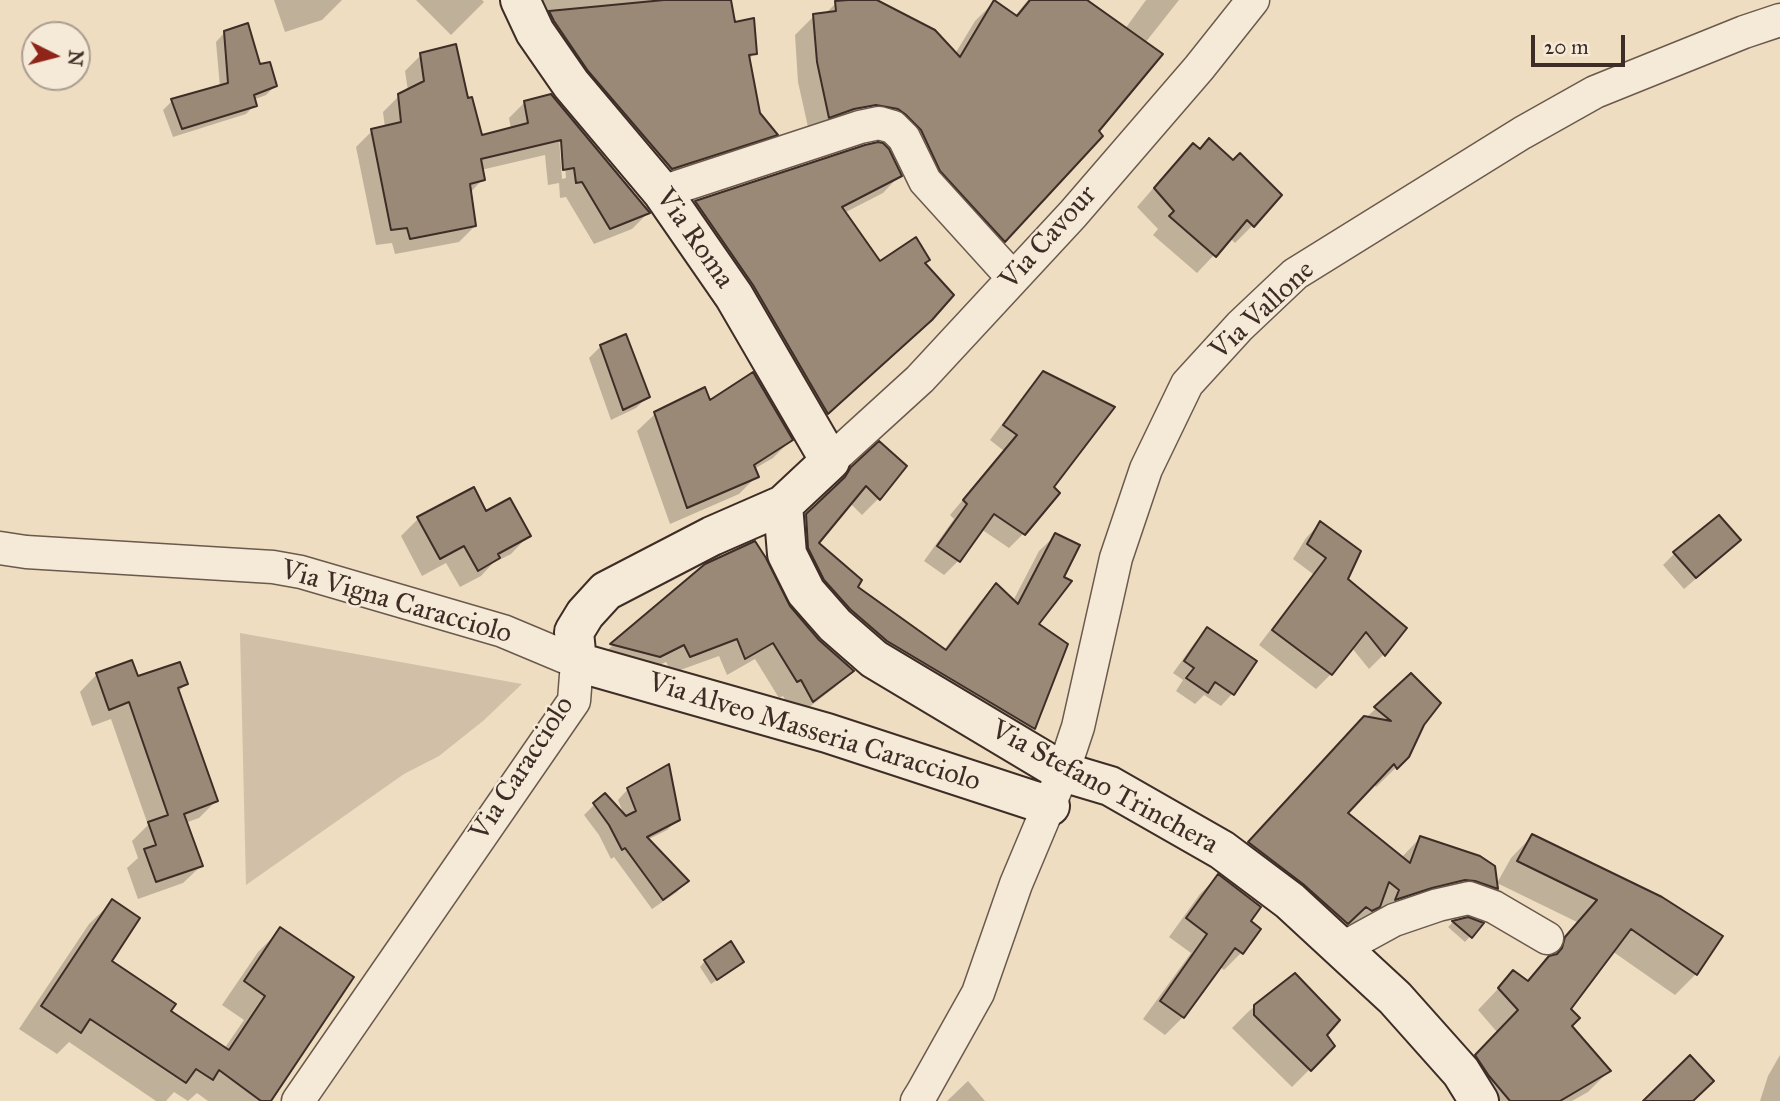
<!DOCTYPE html>
<html>
<head>
<meta charset="utf-8">
<style>
  body { margin:0 }
  #map { position:relative; width:1780px; height:1101px; overflow:hidden; background:#efddc1; font-family:"IM FELL Great Primer",serif }
  canvas { display:block }
  .north { position:absolute; left:21px; top:21px; width:70px; height:70px; box-sizing:border-box; background:#f5e9d7; border:2px solid #ab9e90; border-radius:50%; rotate:96deg; font-size:19px; font-weight:700; line-height:28px; text-align:center; color:#3d2d26 }
  .north::after { content:''; display:block; margin:auto; width:24px; height:32px; background:#8f2418; clip-path:polygon(50% 0,100% 100%,50% 72%,0 100%) }
  .scale { position:absolute; left:1531px; top:35px; width:94px; height:32px; box-sizing:border-box; border:4px solid #3d2d26; border-top:0; padding-left:9px; font-size:21px; line-height:24px; white-space:nowrap; color:#3d2d26; -webkit-text-stroke:5px #f5e9d7; paint-order:stroke }
</style>
</head>
<body>
<div id="map">
<canvas width="1780" height="1101"></canvas>
<div class="north">N</div>
<div class="scale">20 m</div>
</div>
<script>
const ctx = document.querySelector('canvas').getContext('2d');
ctx.lineJoin = 'round';
function paint(path, color) { ctx.fillStyle = color; ctx.fill(path, 'evenodd'); }
const toPath = rows => new Path2D(rows.map(r => 'M' + r).join(''));
function stroke(path, color, width, dash) { ctx.strokeStyle = color; ctx.lineWidth = width; ctx.lineCap = dash ? 'butt' : 'round'; ctx.setLineDash(dash || []); ctx.stroke(path); }
function label(font, color, halo, rows, align = 'center') {
  ctx.font = font + ' "IM FELL Great Primer",serif'; ctx.lineWidth = 5; ctx.setLineDash([]); ctx.textBaseline = 'middle'; ctx.strokeStyle = halo; ctx.fillStyle = color; for (const [text, x, y, turn = 0] of rows) {
    ctx.save(); ctx.translate(x, y); ctx.rotate((+turn || 0) * Math.PI / 180); ctx.textAlign = isNaN(turn) ? turn : align; if (halo) ctx.strokeText(text, 0, 0); ctx.fillText(text, 0, 0); ctx.restore();
  }
}
const green = toPath([
  [240,633,522,684,483,721,439,756,404,774,246,885]
]);
const shadow = toPath([
  [274,0,342,0,322,20,285,32],
  [416,0,482,0,484,2,451,35],
  [507,0,711,0,733,24,755,53,748,60,758,114,776,134,755,155,650,189],
  [845,0,873,0,955,54,975,21,994,2,1015,16,1028,0,1084,0,1125,29,1146,0,1179,0,1145,43,1097,131,1101,136,985,260,887,133,810,136,798,82,795,35,814,16,825,14,836,3,842,2],
  [225,32,258,65,275,86,266,95,253,100,255,105,246,114,173,137,163,110,172,101,220,87,216,42],
  [421,55,466,101,481,137,511,129,509,118,525,102,648,213,632,229,594,244,566,197,560,198,559,183,548,185,545,155,481,170,483,179,470,193,475,226,459,242,395,254,392,243,376,245,356,147,372,131,385,128,383,112,399,96,408,91,405,71],
  [559,138,563,142,566,178,562,179],
  [865,146,900,175,883,193,844,213,880,264,923,264,913,337,810,429,679,219,696,202],
  [1193,146,1253,225,1235,243,1230,238,1197,273,1153,235,1158,229,1137,207,1175,163],
  [601,346,648,396,636,408,611,420,589,358],
  [1044,373,1051,488,1023,534,1009,548,981,529,958,561,944,575,924,561,954,519,950,515,1004,451,990,440,1029,388],
  [709,403,791,440,773,458,754,469,757,476,739,494,670,524,637,431,655,414],
  [905,466,878,499,862,515,850,503,817,543,856,588,944,650,980,602,996,586,1013,601,1039,551,1056,535,1037,625,1066,645,1033,728,1017,744,871,657,790,532,830,494,835,485,852,468],
  [486,513,528,536,511,554,493,563,481,576,460,587,446,563,422,576,401,536,419,518],
  [1719,518,1727,552,1684,589,1663,565,1674,554],
  [1320,523,1346,580,1405,628,1383,655,1369,669,1352,648,1331,674,1316,689,1259,645,1313,574,1293,559,1306,538],
  [706,566,817,641,852,671,834,688,795,718,783,696,779,698,755,659,727,675,719,656,672,673,666,662,641,674,595,662,612,646],
  [1208,629,1255,662,1232,694,1221,706,1204,695,1195,704,1176,691,1183,680,1173,673,1196,641],
  [97,674,186,684,178,692,216,801,199,818,185,823,201,866,183,883,138,899,127,868,138,858,132,841,148,825,111,719,92,726,80,692],
  [1411,676,1422,724,1408,756,1376,787,1373,783,1345,813,1401,858,1420,838,1496,888,1477,908,1380,911,1376,908,1358,927,1351,930,1229,863,1344,738],
  [628,789,678,819,667,830,647,840,687,881,677,892,652,909,614,857,611,859,599,835,584,815,594,805,624,815,618,800],
  [1532,836,1696,974,1675,995,1612,951,1569,1009,1569,1026,1609,1071,1588,1092,1572,1101,1471,1101,1455,1078,1497,1032,1478,1010,1514,972,1526,982,1543,964,1544,960,1577,922,1497,883,1511,858],
  [1218,876,1248,922,1242,952,1224,970,1219,966,1183,1017,1165,1035,1143,1019,1191,953,1169,937,1200,894],
  [112,902,110,961,169,1011,224,1049,244,1020,222,1005,258,952,281,929,269,1101,208,1101,197,1093,188,1101,174,1092,166,1101,156,1101,69,1042,57,1054,19,1029,89,924],
  [1468,919,1481,924,1465,942,1448,927,1453,922],
  [705,961,736,967,711,984,700,967],
  [1294,975,1333,1046,1292,1087,1232,1028,1249,1011],
  [1780,1055,1780,1101,1760,1101,1768,1076],
  [968,1081,985,1101,947,1101,948,1100]
]);
const building = toPath([
  [664,0,731,0,735,22,754,18,757,54,749,55,760,113,778,135,672,169,588,71,554,21,549,11,664,0],
  [848,0,877,0,935,30,960,57,994,0,1017,16,1030,0,1087,0,1163,54,1099,131,1103,136,1005,242,940,171,921,130,905,114,898,109,876,105,854,109,829,118,817,62,813,14,836,11,835,1,848,0],
  [248,23,260,64,270,62,277,86,254,95,257,106,182,129,171,99,228,83,224,31,248,23],
  [456,44,468,98,472,97,482,135,528,123,524,101,551,94,650,213,610,229,582,182,576,183,574,168,563,170,561,140,481,159,485,180,470,184,476,226,410,239,407,228,391,230,371,129,401,122,398,94,424,81,420,53,456,44],
  [1209,138,1233,160,1240,153,1282,195,1254,227,1247,220,1216,257,1169,216,1174,211,1154,188,1193,143,1200,149,1209,138],
  [878,142,883,143,889,149,902,176,842,207,880,261,916,237,930,260,925,263,954,295,932,320,828,414,753,285,695,201,865,145,878,142],
  [626,334,650,397,623,410,600,345,626,334],
  [1043,371,1115,407,1054,487,1060,493,1025,535,994,514,960,562,937,546,967,504,963,500,1017,435,1003,425,1043,371],
  [753,372,793,440,754,465,759,477,687,508,654,412,705,387,710,400,753,372],
  [879,441,907,466,880,500,866,486,819,543,862,580,858,587,946,650,996,583,1018,604,1055,533,1080,545,1064,577,1072,581,1039,624,1068,644,1035,729,887,641,850,609,824,580,808,548,806,514,845,477,851,467,879,441],
  [474,487,486,511,510,498,531,536,498,554,500,558,478,571,464,546,440,559,417,517,474,487],
  [1719,515,1741,540,1696,578,1673,552,1719,515],
  [1320,521,1361,551,1348,579,1407,628,1385,656,1366,632,1332,675,1272,630,1326,558,1307,544,1320,521],
  [755,541,766,558,790,606,819,640,854,671,813,702,801,680,797,682,773,643,745,659,737,639,690,657,684,645,660,657,610,644,705,564,755,541],
  [1207,627,1257,661,1234,695,1215,682,1208,693,1186,678,1194,668,1184,661,1207,627],
  [132,660,138,676,180,662,188,684,178,688,218,801,184,814,203,866,156,882,144,849,156,845,148,822,168,815,129,702,109,710,96,673,132,660],
  [1411,673,1441,703,1424,725,1409,757,1397,769,1394,764,1348,813,1410,863,1420,836,1480,856,1495,866,1498,889,1475,881,1465,880,1432,888,1395,900,1399,890,1389,882,1380,907,1372,911,1366,907,1348,924,1303,884,1248,842,1364,716,1391,721,1374,707,1411,673],
  [669,764,680,820,647,837,689,881,663,900,625,848,622,850,609,825,593,803,605,793,626,816,636,811,627,788,669,764],
  [1532,834,1662,897,1723,936,1697,975,1631,929,1571,1009,1580,1018,1572,1026,1611,1071,1560,1101,1510,1101,1489,1076,1475,1055,1518,1010,1498,988,1513,970,1528,981,1549,956,1557,954,1562,948,1565,937,1597,900,1517,861,1532,834],
  [1218,874,1261,907,1251,921,1261,929,1243,954,1235,948,1184,1018,1160,1001,1207,934,1186,918,1218,874],
  [112,899,140,918,112,961,176,1004,171,1011,229,1050,265,996,244,981,280,927,354,977,271,1101,261,1101,219,1070,213,1080,196,1069,186,1083,90,1019,81,1033,41,1006,112,899],
  [1468,917,1484,923,1472,938,1452,921,1468,917],
  [731,941,744,962,717,980,704,960,731,941],
  [1295,973,1340,1020,1327,1035,1335,1046,1311,1071,1254,1015,1254,1005,1295,973],
  [1690,1055,1714,1081,1693,1101,1643,1101,1690,1055]
]);
const street = toPath([
  [662,192,860,127,879,123,893,127,904,138,925,181,1013,278],
  [830,461,920,379,1073,214,1199,68,1253,0],
  [0,548,26,552,273,567,301,572,503,631,577,662,574,701,298,1101],
  [1341,949,1394,920,1438,905,1469,898,1494,907,1547,938],
  [917,1101,922,1093,978,993,1016,884,1063,772,1078,727,1116,558,1146,469,1187,384,1240,326,1295,274,1522,133,1595,92,1744,32,1780,20]
]);
const secondary = toPath([
  [520,0,535,32,571,84,662,192,734,296,830,461,783,505,712,536,606,591,585,614,574,632,577,662,827,733,1050,806],
  [783,505,787,554,806,592,835,625,874,659,1063,772,1110,786,1222,850,1290,901,1395,998,1461,1072,1479,1101]
]);
const streetNames = [
  ["Via Cavour",1049,238,-48],
  ["Via Roma",694,239,55],
  ["Via Vallone",1263,311,-43],
  ["Via Vigna Caracciolo",396,603,16],
  ["Via Alveo Masseria Caracciolo",814,733,17],
  ["Via Caracciolo",523,769,-57],
  ["Via Stefano Trinchera",1104,788,28]
];
paint(green, '#d1bfa7');
paint(shadow, '#0003');
paint(building, '#9a8977');
stroke(building, '#3d2d26', 2);
stroke(street, '#6a594d', 35);
stroke(secondary, '#3d2d26', 42);
stroke(street, '#f5e9d7', 32);
stroke(secondary, '#f5e9d7', 38);
label('28px', '#3d2d26', '#f5e9d7', streetNames);
</script>
</body>
</html>
